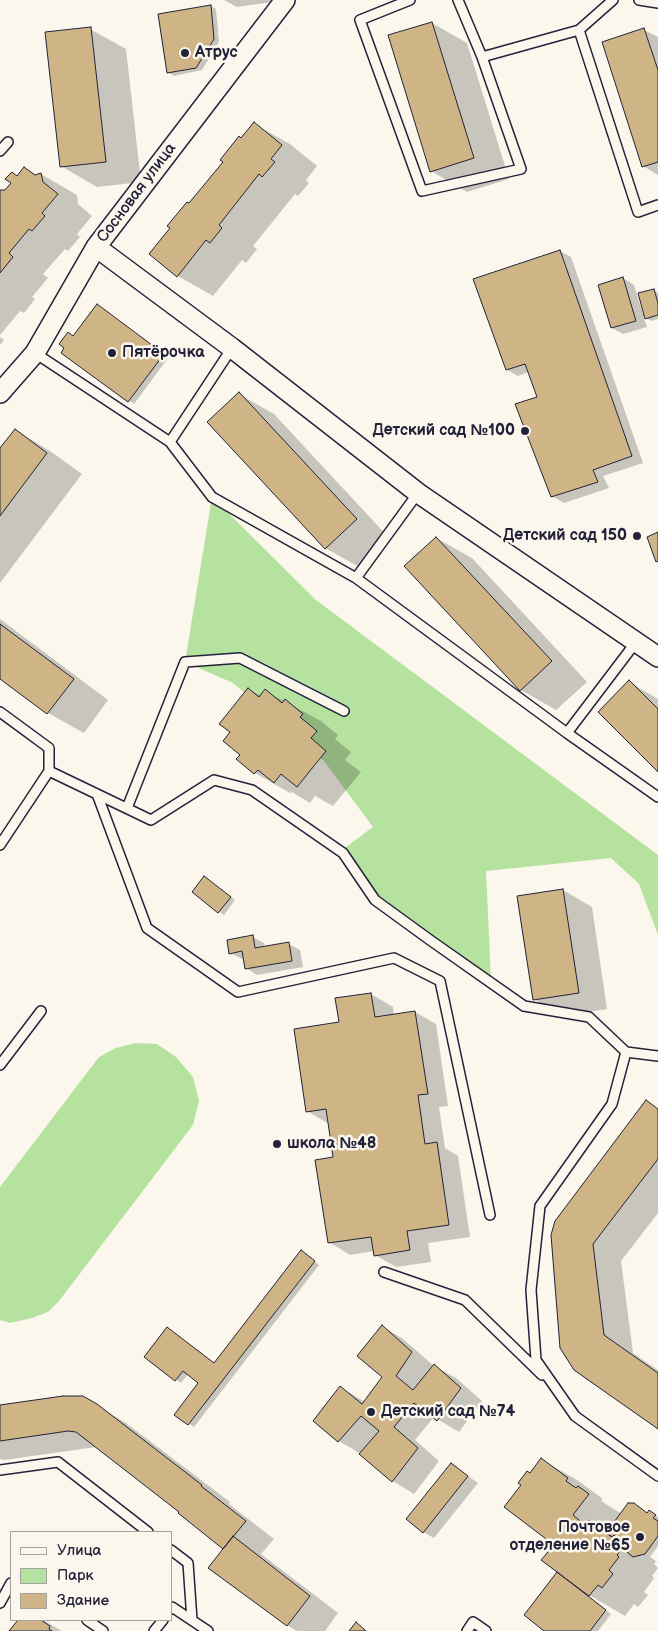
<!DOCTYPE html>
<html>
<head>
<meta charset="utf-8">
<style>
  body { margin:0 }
  #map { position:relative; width:658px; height:1631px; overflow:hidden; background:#fbf7ec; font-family:"Balsamiq Sans",sans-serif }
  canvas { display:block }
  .legend { position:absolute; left:10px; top:1531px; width:162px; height:90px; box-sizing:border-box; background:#fbf7ec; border:1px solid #a4a2a5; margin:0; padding:6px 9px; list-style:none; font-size:15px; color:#22223b }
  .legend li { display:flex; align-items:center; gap:10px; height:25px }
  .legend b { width:25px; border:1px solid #a4a2a5 }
</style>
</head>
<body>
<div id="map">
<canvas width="658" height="1631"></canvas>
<ul class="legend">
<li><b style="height:6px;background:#fbf7ec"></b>Улица</li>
<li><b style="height:14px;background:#b6e29f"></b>Парк</li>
<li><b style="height:14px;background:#cfb586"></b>Здание</li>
</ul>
</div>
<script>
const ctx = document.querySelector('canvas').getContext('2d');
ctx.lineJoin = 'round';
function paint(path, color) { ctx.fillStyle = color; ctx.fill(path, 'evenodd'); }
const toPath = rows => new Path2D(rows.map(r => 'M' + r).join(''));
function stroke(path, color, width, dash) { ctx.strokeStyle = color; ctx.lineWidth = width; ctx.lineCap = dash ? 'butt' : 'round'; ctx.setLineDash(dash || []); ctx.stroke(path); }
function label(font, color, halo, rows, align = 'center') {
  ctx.font = font + ' "Balsamiq Sans",sans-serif'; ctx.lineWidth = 5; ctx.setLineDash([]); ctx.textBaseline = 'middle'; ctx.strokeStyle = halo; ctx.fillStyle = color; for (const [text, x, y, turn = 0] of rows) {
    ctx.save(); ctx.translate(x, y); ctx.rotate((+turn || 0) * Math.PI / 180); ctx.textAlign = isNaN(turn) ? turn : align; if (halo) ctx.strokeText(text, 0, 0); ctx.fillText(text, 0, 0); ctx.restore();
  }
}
const green = toPath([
  [212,497,316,600,658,855,658,935,639,884,611,858,486,871,491,980,375,900,342,850,373,827,324,761,233,683,185,662],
  [136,1043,157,1044,176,1057,193,1077,199,1101,193,1125,59,1301,48,1312,32,1318,10,1323,0,1320,0,1187,99,1057,116,1048]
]);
const shadow = toPath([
  [224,0,279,0,279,1,237,7],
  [211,6,216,9,219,42,202,70,174,76,168,72],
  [432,23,467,43,509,179,467,192,431,171],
  [90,29,126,49,141,182,97,187,61,166],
  [644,30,658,37,658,175,643,166],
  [254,124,290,144,317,166,306,180,309,183,298,196,295,194,253,246,257,249,246,263,242,260,213,296,178,276,190,205],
  [25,168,37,176,41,174,77,195,78,204,92,216,77,234,80,237,68,251,65,249,43,274,48,278,32,297,35,299,24,313,20,311,0,335,0,192,5,192,12,183,12,173,18,176],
  [560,251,571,257,643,463,603,476,609,488,564,503,552,496,539,398,529,372,518,376,507,370],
  [623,278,634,285,643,314,645,314,654,290,658,293,658,319,651,321,643,316,647,327,623,334,612,328],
  [102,309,168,358,134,404,63,352,74,337],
  [0,337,4,340,0,345],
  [239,394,274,414,391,540,361,568,325,548],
  [15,430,50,451,82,474,0,583,0,450],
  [436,538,472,558,587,682,556,710,521,690],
  [0,619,108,700,84,733,48,713,0,677],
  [629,682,658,699,658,770],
  [249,690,261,696,265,691,321,721,338,735,335,739,351,752,345,760,361,772,333,806,315,796,310,803,292,792,290,793,255,773,238,759,242,755,231,732],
  [210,881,235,900,224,915,219,912],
  [563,890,592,907,607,1009,563,1016,534,999],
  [253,937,264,943,265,948,289,944,300,950,303,967,257,975,246,968,245,959,242,959,230,953],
  [371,994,393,1007,394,1015,415,1012,436,1024,448,1106,439,1107,445,1148,458,1156,470,1237,428,1243,431,1262,396,1267,375,1255,374,1251,350,1255,329,1242,335,1158,329,1124,307,1111,340,1023],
  [646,1102,658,1109,658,1213,621,1261,633,1353,658,1370,658,1428,575,1369,552,1235],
  [306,1255,319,1265,194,1427,175,1415,200,1383,188,1374,181,1383,145,1357,214,1364],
  [382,1326,403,1339,434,1366,456,1378,482,1401,459,1432,434,1417,415,1440,439,1461,414,1494,393,1481,361,1454,339,1441,315,1421,340,1387,365,1402,384,1377],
  [82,1397,126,1423,230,1502,229,1504,274,1539,261,1554,338,1613,325,1631,297,1631,287,1625,225,1549,181,1512,96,1447,4,1460,0,1459,0,1406],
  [542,1460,577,1480,603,1499,601,1501,622,1514,655,1514,658,1517,658,1546,650,1557,656,1561,654,1564,658,1568,652,1576,654,1578,644,1592,648,1595,638,1607,634,1604,625,1616,589,1595,588,1597,611,1614,598,1631,546,1631,563,1575,555,1544,530,1474],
  [451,1464,478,1483,434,1538,423,1532],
  [19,1620,43,1620,62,1631,11,1631]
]);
const building = toPath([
  [211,5,214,39,196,68,167,73,158,14,211,5],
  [432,22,474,158,430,172,388,35,432,22],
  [91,27,106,162,60,167,45,32,91,27],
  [644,28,658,70,658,162,642,167,602,42,644,28],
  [254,122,282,145,271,159,275,162,262,177,259,174,219,225,222,228,210,243,206,240,177,277,149,254,170,228,167,226,187,202,189,203,223,162,220,160,239,136,241,138,254,122],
  [24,167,35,175,41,173,43,182,58,194,42,213,45,216,32,231,29,229,9,253,13,257,0,273,0,190,5,190,11,183,5,179,12,172,17,176,24,167],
  [560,250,632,456,593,470,598,482,551,497,515,404,537,397,525,364,506,370,473,279,560,250],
  [623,277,636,321,611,328,598,285,623,277],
  [654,289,658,303,658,315,645,319,638,293,654,289],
  [97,304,164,354,128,402,61,353,64,348,59,344,68,332,73,336,97,304],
  [239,392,357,519,325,549,207,422,239,392],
  [15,429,47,453,0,516,0,448,15,429],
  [658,532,658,561,656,562,647,537,658,532],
  [436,537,552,661,520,691,404,566,436,537],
  [0,624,74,679,47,714,0,679,0,624],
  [629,680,658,709,658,772,598,712,629,680],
  [248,688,259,697,265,689,282,703,285,699,303,714,300,717,317,731,311,738,326,751,297,787,281,774,274,783,258,770,254,774,236,759,240,755,223,741,230,732,219,724,248,688],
  [204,876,231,897,218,913,192,892,204,876],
  [563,889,579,993,533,1000,517,896,563,889],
  [253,935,255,948,289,942,292,961,245,969,242,951,229,954,227,940,253,935],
  [371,993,375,1017,415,1011,428,1094,418,1095,425,1144,437,1142,449,1225,407,1231,410,1250,374,1256,371,1237,328,1243,315,1160,333,1157,326,1109,306,1112,294,1029,339,1022,335,998,371,993],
  [646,1100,658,1109,658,1159,593,1244,604,1335,658,1373,658,1429,574,1370,560,1348,551,1235,555,1221,646,1100],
  [301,1250,315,1261,188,1425,174,1415,198,1383,183,1371,175,1381,144,1357,167,1327,214,1363,301,1250],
  [382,1325,412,1352,396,1376,413,1390,434,1364,461,1388,437,1421,414,1403,394,1427,418,1448,392,1482,359,1454,379,1431,361,1416,338,1442,313,1421,340,1386,362,1404,382,1377,357,1356,382,1325],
  [63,1396,83,1396,97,1404,202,1485,201,1486,246,1521,223,1549,178,1513,179,1512,76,1432,68,1431,0,1441,0,1405,63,1396],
  [541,1458,568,1478,566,1481,576,1488,578,1486,589,1494,573,1515,585,1525,589,1520,612,1537,614,1535,621,1540,619,1543,624,1546,617,1555,619,1557,609,1570,613,1574,602,1588,598,1585,589,1596,541,1560,554,1545,504,1507,521,1485,518,1483,527,1471,530,1473,541,1458],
  [451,1463,468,1476,423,1533,406,1519,451,1463],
  [628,1503,634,1503,647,1513,649,1510,656,1515,653,1518,658,1521,658,1536,645,1554,633,1557,622,1548,624,1546,619,1543,621,1540,614,1535,612,1537,606,1533,628,1503],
  [233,1536,310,1596,287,1626,208,1568,233,1536],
  [557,1572,606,1610,590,1631,544,1631,524,1615,557,1572],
  [18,1620,41,1620,50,1626,49,1629,52,1631,9,1631,18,1620],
  [356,1622,366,1631,349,1631,356,1622]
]);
const lane = toPath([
  [410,0,360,20,422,191,521,169,482,57,458,0],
  [613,0,579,30,638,212,658,205],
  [639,0,658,3],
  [482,57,579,30],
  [0,151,8,142],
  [232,348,170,442,212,497,356,578,418,493],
  [35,353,170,442],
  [356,578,567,733],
  [636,642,567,733,658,797],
  [0,712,49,748,49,771,151,820,214,780,252,790,343,853,375,900,430,940,524,1006,589,1017,626,1052,612,1104,540,1206,531,1290,536,1360,575,1416,658,1476],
  [97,794,147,928,238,992,394,958,440,981,490,1215],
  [127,808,185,662,240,658,344,711],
  [0,845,49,771],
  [626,1052,658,1056],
  [0,1065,41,1011],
  [384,1272,465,1300,542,1375],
  [0,1470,58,1462,148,1532],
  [171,1550,188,1563,192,1620],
  [0,1603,11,1583],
  [171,1609,172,1607,208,1631],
  [87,1620,103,1631],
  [154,1631,163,1620],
  [467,1631,473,1622,486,1631]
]);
const street = toPath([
  [96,247,232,348,418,493,658,657],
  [0,393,35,353,96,247,285,0]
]);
const markers = [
  [185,53,5,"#22223b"],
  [112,353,5,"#22223b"],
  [525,431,5,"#22223b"],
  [637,536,5,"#22223b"],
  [277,1144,5,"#22223b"],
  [371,1412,5,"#22223b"],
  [640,1537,5,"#22223b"]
];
const poiNames = [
  ["Атрус",195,53],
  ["Пятёрочка",122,353],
  ["Детский сад №100",515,431,"right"],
  ["Детский сад 150",627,536,"right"],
  ["школа №48",287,1144],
  ["Детский сад №74",381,1412],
  ["Почтовое",630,1528,"right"],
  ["отделение №65",630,1546,"right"]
];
const streetNames = [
  ["Сосновая улица",137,193,-53]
];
paint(green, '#b6e29f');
paint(shadow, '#0003');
paint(building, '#cfb586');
stroke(building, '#22223b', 1);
stroke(lane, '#22223b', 12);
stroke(street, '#22223b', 22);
stroke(lane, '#fbf7ec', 9);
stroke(street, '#fbf7ec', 19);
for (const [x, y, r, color] of markers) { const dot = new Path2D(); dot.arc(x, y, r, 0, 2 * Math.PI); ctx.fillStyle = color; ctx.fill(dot); stroke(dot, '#fbf7ec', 2); }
label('bold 16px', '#22223b', '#fbf7ec', poiNames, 'left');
label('16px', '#22223b', '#fbf7ec', streetNames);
</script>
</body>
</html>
